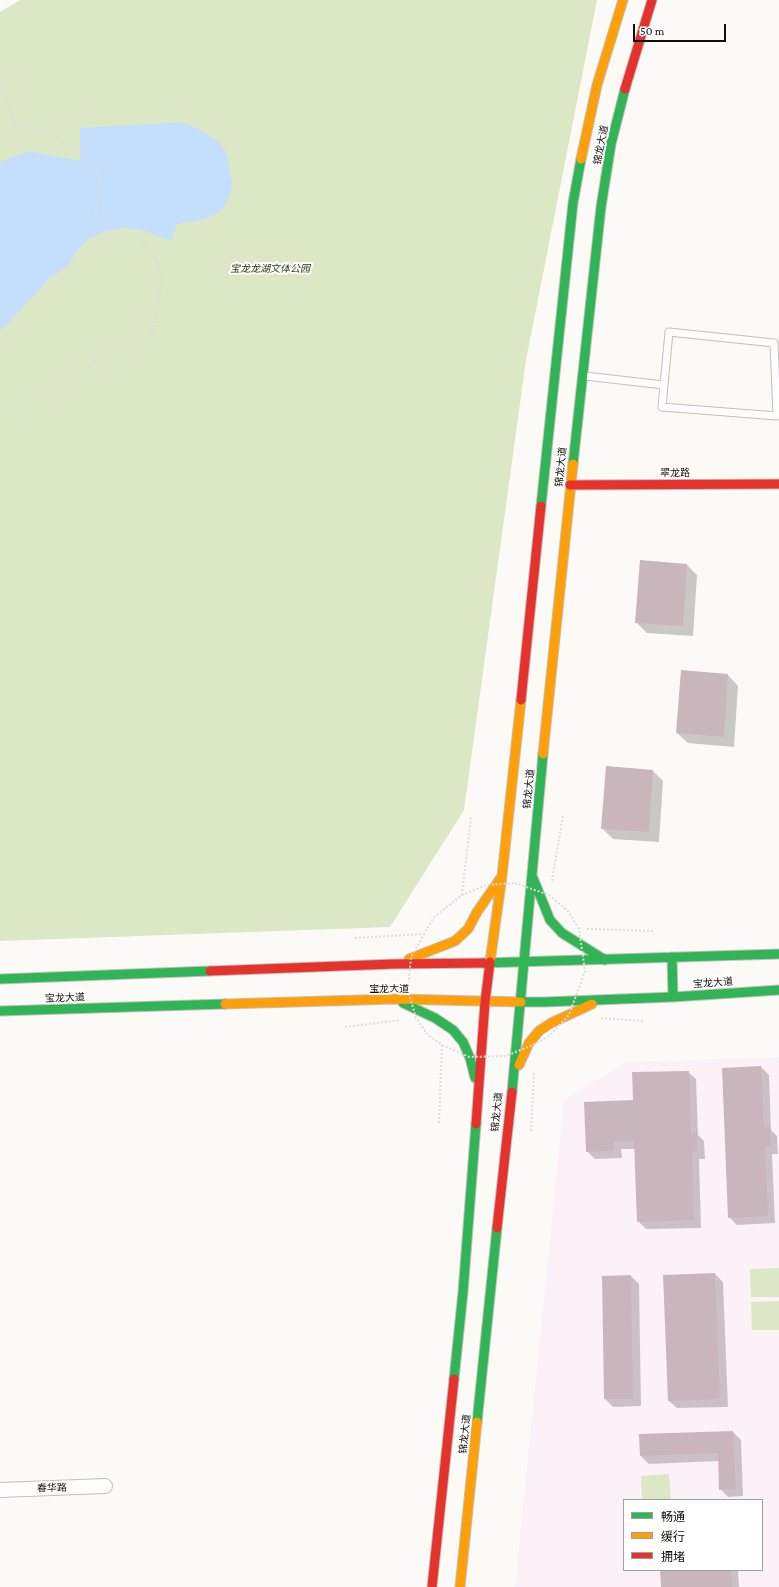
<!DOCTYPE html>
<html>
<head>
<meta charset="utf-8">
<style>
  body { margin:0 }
  #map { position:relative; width:779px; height:1587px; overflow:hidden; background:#fcfaf7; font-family:"Crimson Pro","Noto Sans SC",serif }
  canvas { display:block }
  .legend { position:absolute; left:623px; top:1499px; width:140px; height:72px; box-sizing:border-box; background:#fff; border:1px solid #a09f9d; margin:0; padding:5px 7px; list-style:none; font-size:12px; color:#120e0a }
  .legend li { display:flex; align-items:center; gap:8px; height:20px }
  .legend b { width:20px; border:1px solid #a09f9d }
  .scale { position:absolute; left:633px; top:24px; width:93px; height:18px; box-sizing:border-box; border:2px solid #120e0a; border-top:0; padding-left:5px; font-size:12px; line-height:14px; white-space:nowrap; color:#120e0a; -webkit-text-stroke:3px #fff; paint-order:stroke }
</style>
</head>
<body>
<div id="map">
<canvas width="779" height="1587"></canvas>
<ul class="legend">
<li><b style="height:5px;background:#30b455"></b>畅通</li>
<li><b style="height:5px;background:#ff9f0a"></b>缓行</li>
<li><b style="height:5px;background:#e5322d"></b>拥堵</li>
</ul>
<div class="scale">50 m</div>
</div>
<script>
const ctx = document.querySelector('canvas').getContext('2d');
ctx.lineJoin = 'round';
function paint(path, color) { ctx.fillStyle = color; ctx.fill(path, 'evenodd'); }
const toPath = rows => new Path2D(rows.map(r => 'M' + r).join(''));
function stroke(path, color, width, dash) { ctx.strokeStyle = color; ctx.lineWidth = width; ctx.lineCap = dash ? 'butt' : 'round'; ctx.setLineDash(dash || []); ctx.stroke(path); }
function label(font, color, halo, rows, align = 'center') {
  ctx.font = font + ' "Crimson Pro","Noto Sans SC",serif'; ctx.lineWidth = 4; ctx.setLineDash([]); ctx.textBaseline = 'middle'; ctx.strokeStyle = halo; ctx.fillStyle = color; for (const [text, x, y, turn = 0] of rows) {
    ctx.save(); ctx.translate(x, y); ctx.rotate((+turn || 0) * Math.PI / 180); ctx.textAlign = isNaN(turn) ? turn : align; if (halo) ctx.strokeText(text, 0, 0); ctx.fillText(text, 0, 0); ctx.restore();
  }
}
const industrial = toPath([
  [779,1057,779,1587,515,1587,564,1100,626,1062],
  [624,1500,762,1500,762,1570,624,1570]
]);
const green = toPath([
  [20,0,597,0,526,360,464,810,390,927,0,941,0,12],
  [779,1268,779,1297,751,1297,750,1269],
  [779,1301,779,1330,752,1330,751,1302],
  [669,1474,671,1500,642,1500,641,1476]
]);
const water = toPath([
  [181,122,203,131,219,142,227,154,232,184,229,197,223,208,216,214,197,221,177,224,171,241,146,231,125,228,106,231,89,239,76,252,68,266,50,278,5,327,0,330,0,162,29,151,80,161,80,128]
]);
const shadow = toPath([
  [687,565,697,575,693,636,647,633,637,623],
  [728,675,738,686,734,747,688,743,677,733],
  [653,771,663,781,659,842,613,839,602,828],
  [761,1067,769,1075,771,1130,777,1136,778,1154,772,1154,775,1223,737,1225,729,1217],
  [688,1072,696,1079,698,1135,704,1141,705,1159,699,1159,701,1228,646,1229,638,1221,636,1149,621,1149,622,1158,595,1159,587,1151,634,1101],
  [715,1274,723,1282,728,1407,677,1408,669,1401],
  [631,1276,639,1284,641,1406,613,1407,605,1399],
  [733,1432,741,1440,743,1496,728,1497,720,1489,719,1461,649,1464,641,1456],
  [661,1570,738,1570,739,1587,662,1587]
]);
const building = toPath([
  [640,560,687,564,683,626,635,623],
  [681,670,728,674,724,737,676,733],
  [606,766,653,770,649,832,601,829],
  [761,1066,764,1127,770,1127,771,1146,765,1146,768,1216,728,1218,722,1068],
  [689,1071,691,1133,697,1132,697,1151,692,1151,694,1220,637,1222,634,1141,614,1141,614,1151,586,1152,584,1102,633,1100,632,1072],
  [715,1273,720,1399,668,1401,663,1275],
  [631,1275,633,1399,604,1399,602,1276],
  [733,1431,736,1489,719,1490,718,1453,640,1456,639,1434],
  [660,1570,731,1570,732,1587,661,1587]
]);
const path = toPath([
  [0,88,47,78],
  [1,88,17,127],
  [0,135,24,125,45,132,78,150,95,163,100,182,95,214,118,231,140,240,156,258,161,275,160,293,150,342,143,348,127,349,90,364,38,405,15,416,0,417],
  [552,881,563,815],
  [462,895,471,817],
  [587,929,654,931],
  [355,938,423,934],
  [601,1018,644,1021],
  [345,1027,401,1020],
  [439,1123,442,1045],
  [531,1131,534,1073]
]);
const lane = toPath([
  [585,376,664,385,662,407,777,416,774,343,669,332,664,385]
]);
const street = toPath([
  [0,1490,105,1486]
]);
const fast = toPath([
  [573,464,601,207,611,144,625,89],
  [541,506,573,203,581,159],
  [533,878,550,920,562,933,605,960],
  [672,957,673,997],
  [483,963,779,954],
  [0,979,210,971],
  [521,1002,545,1002,673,997,779,990],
  [403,1003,435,1018,453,1030,463,1042,470,1058,475,1078],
  [0,1011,225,1004],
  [512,1092,543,754],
  [454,1379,463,1292,476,1124],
  [477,1422,497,1228]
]);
const slow = toPath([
  [581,159,597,85,623,0],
  [543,754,573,464],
  [409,959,455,941,468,929,477,912,500,879],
  [490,962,502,876,521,700],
  [225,1004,396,999,521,1002],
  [519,1065,529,1043,539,1031,551,1023,592,1004],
  [460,1587,477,1422]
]);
const jam = toPath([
  [625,89,652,0],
  [570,485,779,484],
  [521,700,541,506],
  [210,971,394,964,483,963],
  [476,1124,485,1002,490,962],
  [497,1228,512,1092],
  [432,1587,454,1379]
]);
const pathBridge = toPath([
  [515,883,549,895,568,911,579,929,585,971,569,1015,549,1036,535,1044,506,1056,469,1057,442,1045,428,1035,416,1018,408,990,411,957,434,917,462,895,486,885,515,883]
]);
const streetNames = [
  ["锦龙大道",601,145,-79],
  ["锦龙大道",561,467,-84],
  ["翠龙路",675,473],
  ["锦龙大道",529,789,-84],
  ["宝龙大道",713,983,-4],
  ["宝龙大道",389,989],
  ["宝龙大道",65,998,-2],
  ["锦龙大道",497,1112,-84],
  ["锦龙大道",465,1434,-84],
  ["春华路",52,1488,-2]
];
const parkNames = [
  ["宝龙龙湖文体公园",270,269]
];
paint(industrial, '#fdf1f8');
paint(green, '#dce7c5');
paint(water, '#c4dffc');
paint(shadow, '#0003');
paint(building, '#c9b6bc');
stroke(lane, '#c2bfbc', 9);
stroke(street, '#c2bfbc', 16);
stroke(fast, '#c2bfbc', 11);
stroke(slow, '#c2bfbc', 11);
stroke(jam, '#c2bfbc', 11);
stroke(path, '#dddddc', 2, [2, 2]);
stroke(lane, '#fffefe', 7);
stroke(street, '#fffefe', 14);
stroke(fast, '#30b455', 9);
stroke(slow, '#ff9f0a', 9);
stroke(jam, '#e5322d', 9);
stroke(pathBridge, '#dddddc', 2, [2, 2]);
label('10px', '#120e0a', '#fff', streetNames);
label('italic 10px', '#2c3812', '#fff', parkNames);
</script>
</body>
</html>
